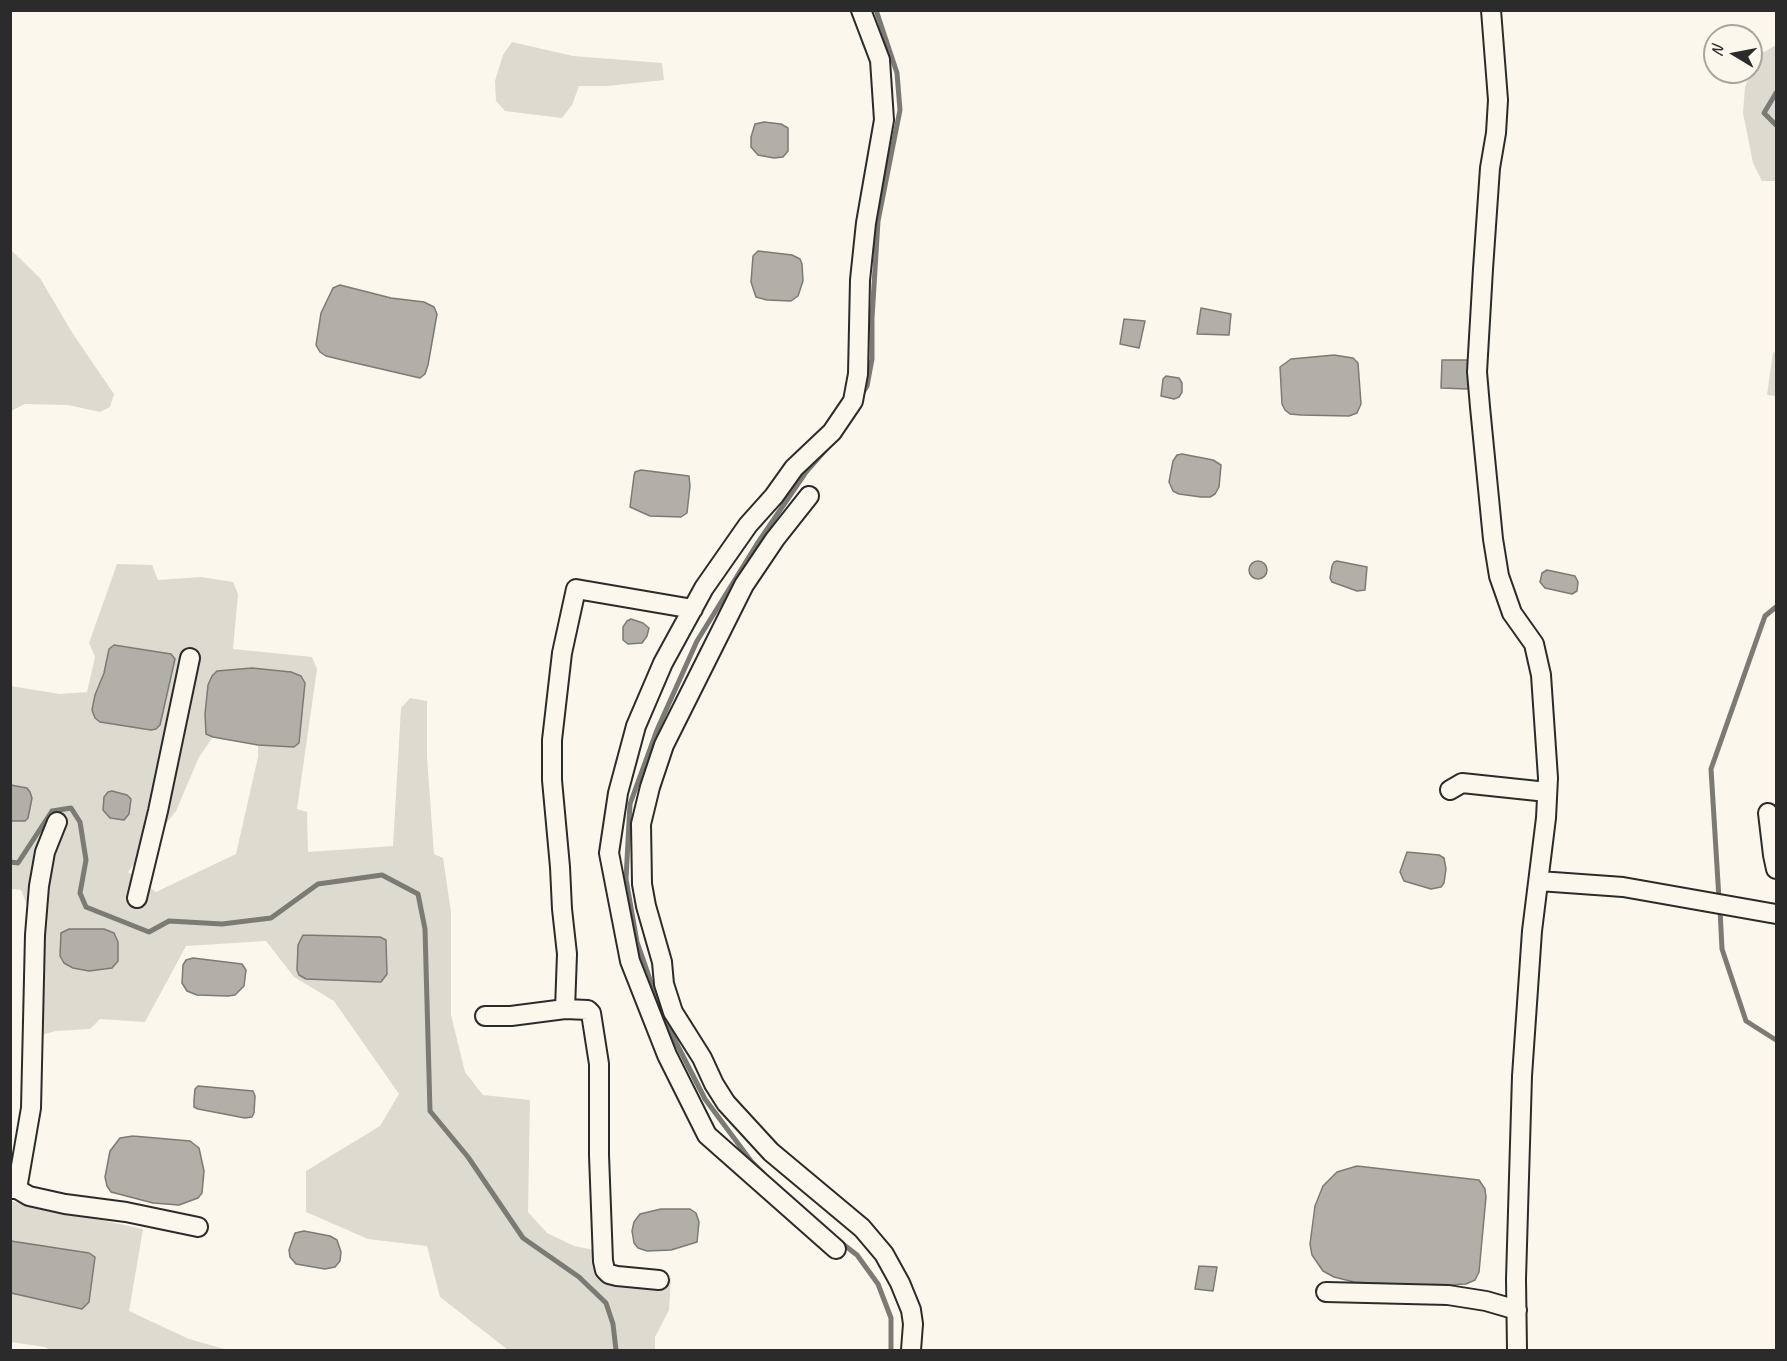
<!DOCTYPE html>
<html>
<head>
<meta charset="utf-8">
<style>
  body { margin:0 }
  #map { position:relative; width:1787px; height:1361px; overflow:hidden; background:#fbf7ec; font-family:Caveat,sans-serif }
  canvas { display:block }
  .frame { position:absolute; inset:0; border:12px solid #2b2b2b; pointer-events:none }
  .north { position:absolute; left:1703px; top:24px; width:60px; height:60px; box-sizing:border-box; background:#fbf7ec; border:2px solid #a8a59f; border-radius:50%; rotate:280deg; font-size:16px; font-weight:700; line-height:24px; text-align:center; color:#2b2b2b }
  .north::after { content:''; display:block; margin:auto; width:21px; height:27px; background:#2b2b2b; clip-path:polygon(50% 0,100% 100%,50% 72%,0 100%) }
</style>
</head>
<body>
<div id="map">
<canvas width="1787" height="1361"></canvas>
<div class="frame"></div>
<div class="north">N</div>
</div>
<script>
const ctx = document.querySelector('canvas').getContext('2d');
ctx.lineJoin = 'round';
function paint(path, color) { ctx.fillStyle = color; ctx.fill(path, 'evenodd'); }
const toPath = rows => new Path2D(rows.map(r => 'M' + r).join(''));
function stroke(path, color, width, dash) { ctx.strokeStyle = color; ctx.lineWidth = width; ctx.lineCap = dash ? 'butt' : 'round'; ctx.setLineDash(dash || []); ctx.stroke(path); }
const green = toPath([
  [512,42,573,56,662,63,664,80,607,86,579,86,572,105,562,118,505,111,496,101,495,81,503,55],
  [1776,45,1776,181,1762,181,1753,163,1743,113,1745,87,1757,56],
  [11,250,40,278,73,334,114,394,110,407,100,412,68,405,25,404,11,411],
  [1773,352,1776,353,1776,396,1767,395],
  [117,564,152,565,158,580,201,577,233,582,238,594,233,649,312,657,317,669,297,809,307,812,308,852,393,846,401,708,410,698,427,701,427,757,434,854,443,858,451,912,451,1015,465,1072,483,1095,530,1100,528,1212,547,1233,574,1246,599,1251,610,1269,671,1278,669,1310,655,1337,655,1350,508,1350,440,1297,427,1246,368,1239,306,1212,306,1171,380,1126,399,1094,334,1001,294,977,266,941,186,946,145,1022,100,1019,90,1029,56,1031,38,1036,28,908,21,890,11,889,10,821,19,822,27,788,11,785,10,686,60,694,87,692,95,657,89,643],
  [114,645,171,654,175,659,160,725,156,729,151,730,101,722,95,718,92,710,95,695],
  [212,676,294,747,258,745,258,757,236,854,156,892,128,872,176,811,199,757,213,737,206,734,205,714,208,685],
  [61,933,112,968,89,971,60,956],
  [11,1201,143,1229,129,1311,189,1339,228,1350,50,1350,45,1347,11,1342]
]);
const water = toPath([
  [764,122,781,124,788,128,788,151,783,157,774,158,758,155,751,147,751,137,755,124,764,122],
  [758,251,792,255,800,259,802,264,803,281,798,296,791,301,767,300,756,297,751,282,753,256,758,251],
  [340,285,391,298,424,302,434,307,437,314,428,365,425,374,420,378,351,362,326,356,320,352,316,345,321,313,333,288,340,285],
  [1201,308,1231,314,1229,335,1197,334,1201,308],
  [1124,319,1145,321,1139,348,1120,344,1124,319],
  [1334,355,1353,358,1358,363,1361,404,1357,413,1349,416,1301,415,1290,414,1285,410,1282,404,1280,367,1291,359,1334,355],
  [1442,360,1467,360,1470,363,1468,389,1441,388,1442,360],
  [1166,376,1179,378,1182,383,1182,392,1179,397,1174,399,1161,396,1163,379,1166,376],
  [1182,454,1213,460,1221,465,1219,487,1215,494,1210,497,1201,497,1179,494,1173,491,1169,482,1173,461,1177,455,1182,454],
  [641,470,689,476,690,486,687,513,681,517,650,516,630,507,634,476,635,472,641,470],
  '1249 570a9 9 0 1 1 18 0a9 9 0 1 1-18 0Z',
  [1337,561,1367,567,1365,590,1357,591,1332,582,1330,578,1332,566,1334,562,1337,561],
  [1547,570,1575,576,1578,582,1577,591,1572,594,1545,588,1540,582,1542,573,1547,570],
  [631,619,643,623,649,628,647,636,642,643,628,644,623,640,623,627,627,621,631,619],
  [114,645,171,654,175,659,160,725,156,729,151,730,100,722,95,718,92,710,95,695,104,673,109,649,114,645],
  [252,668,291,672,301,676,305,683,299,743,294,747,258,745,213,737,206,734,205,714,208,685,212,676,217,671,252,668],
  [11,785,27,788,30,792,32,798,28,818,25,821,11,821,11,785],
  [112,791,127,795,131,799,129,814,124,820,110,818,103,810,104,797,108,792,112,791],
  [1407,852,1439,855,1444,858,1446,869,1444,883,1441,887,1431,889,1404,881,1400,872,1407,852],
  [69,929,104,929,114,933,118,942,118,961,112,968,89,971,73,968,64,963,60,956,61,933,69,929],
  [303,935,380,937,386,940,387,974,381,982,306,979,299,975,297,970,298,945,303,935],
  [193,958,242,964,246,970,244,986,235,995,228,996,197,995,187,991,182,983,183,965,186,960,193,958],
  [198,1086,253,1091,255,1096,254,1113,252,1117,245,1118,198,1109,194,1107,194,1100,195,1089,198,1086],
  [133,1136,190,1141,199,1148,204,1171,202,1193,198,1198,179,1205,153,1203,111,1192,107,1186,105,1177,110,1151,120,1138,133,1136],
  [1357,1166,1479,1180,1485,1189,1486,1197,1479,1272,1475,1280,1466,1284,1392,1288,1386,1284,1354,1282,1334,1277,1323,1271,1312,1255,1310,1244,1315,1206,1323,1186,1337,1172,1357,1166],
  [661,1209,690,1209,696,1213,699,1222,697,1242,671,1250,647,1251,638,1248,634,1243,632,1231,634,1222,640,1214,661,1209],
  [304,1231,330,1236,337,1240,341,1252,340,1261,335,1267,325,1269,296,1264,290,1257,289,1250,295,1233,304,1231],
  [11,1241,89,1253,95,1257,89,1302,82,1309,11,1293,11,1241],
  [1199,1266,1217,1267,1213,1291,1195,1289,1199,1266]
]);
const stream = toPath([
  [1776,93,1764,113,1776,125],
  [862,394,867,386,872,359,872,318,878,221,900,110,897,73,876,10],
  [10,862,18,863,52,811,71,808,80,822,86,860,80,893,86,907,149,932,169,921,222,924,271,918,318,884,382,875,418,894,425,929,430,1111,468,1157,523,1238,579,1277,606,1303,613,1324,616,1350],
  [1719,899,1711,769,1765,616,1776,607],
  [1720,909,1722,949,1746,1021,1776,1040],
  [763,1173,751,1161,705,1099,663,1017,637,942,626,879,630,804,657,730,697,641,757,544,806,472,828,447],
  [839,1241,857,1255,878,1284,891,1318,891,1350]
]);
const minor = toPath([
  [1491,10,1498,100,1496,133,1490,168,1483,269,1477,372,1480,407,1493,539,1499,576,1512,613,1534,644,1541,675,1548,778,1546,818,1532,931,1522,1076,1516,1279,1517,1350],
  [809,496,775,539,744,585,664,745,650,787,641,824,642,884,646,906,662,962,664,984,673,1012,702,1058,714,1084,726,1103,771,1152,862,1228,884,1254,900,1283,911,1310,913,1324,911,1350],
  [1450,790,1462,783,1547,792],
  [1768,813,1773,855,1776,869],
  [1539,881,1623,887,1776,914],
  [137,898,158,811,190,658],
  [565,1009,567,954,562,909,560,867,552,780,552,740,562,653,576,589,693,609],
  [485,1016,511,1016,565,1009,588,1010,591,1013,599,1064,599,1155,603,1261,605,1270,609,1274,617,1276,659,1280],
  [10,1189,17,1189,31,1108,35,935,39,886,45,852,57,822],
  [17,1189,29,1196,65,1204,126,1212,198,1227],
  [836,1249,707,1135,667,1055,630,961,609,853,618,793,636,726,663,663,704,588,748,525,774,496,794,468,832,432,853,401,858,374,860,280,866,223,884,120,880,60,861,10],
  [1326,1292,1448,1295,1486,1301,1517,1310]
]);
paint(green, '#dddad0');
paint(water, '#b1afa7');
stroke(water, '#7b7a75', 1.5);
stroke(stream, '#7b7a75', 5);
stroke(minor, '#2b2b2b', 22);
stroke(minor, '#fbf7ec', 18);
</script>
</body>
</html>
